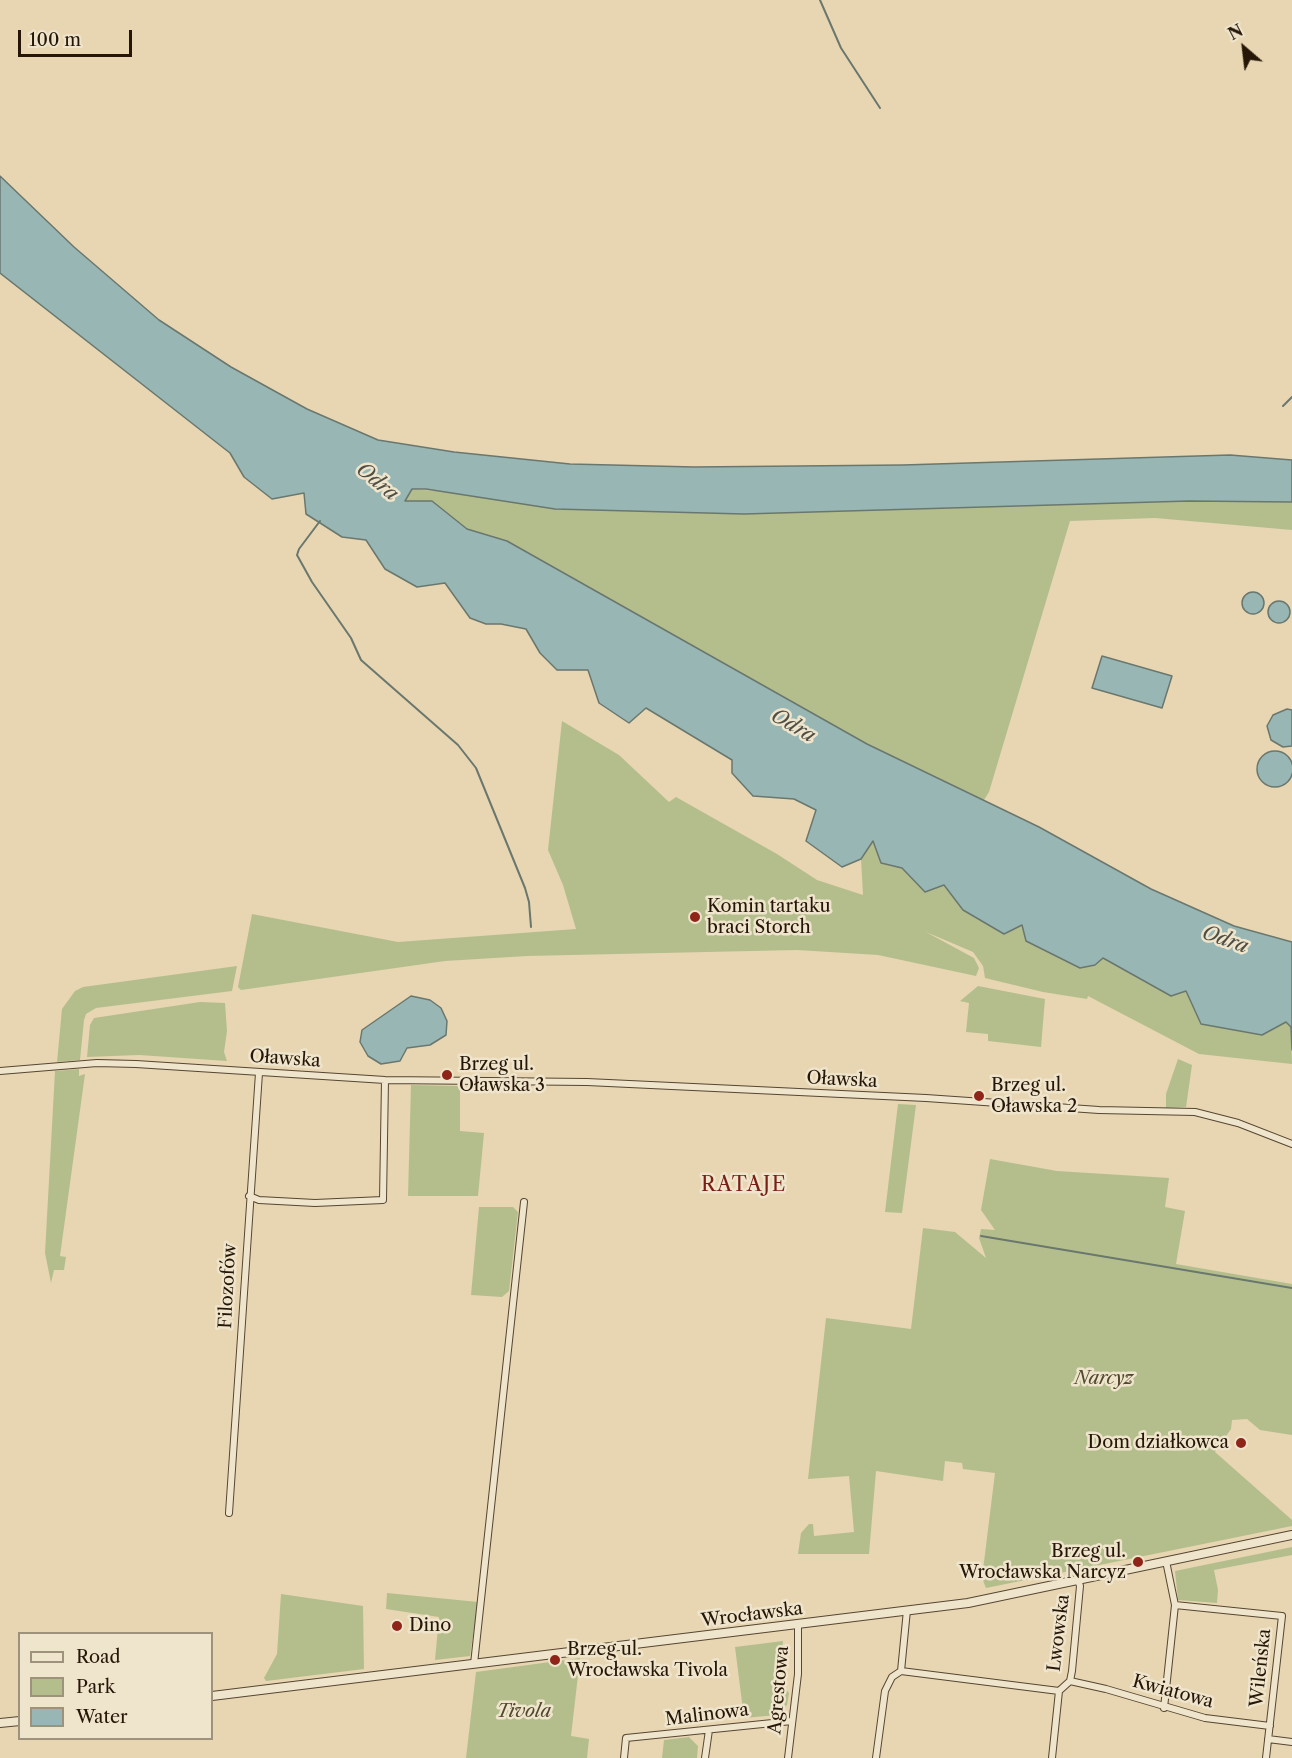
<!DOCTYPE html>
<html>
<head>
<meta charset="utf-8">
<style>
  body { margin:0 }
  #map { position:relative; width:1292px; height:1758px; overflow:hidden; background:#e7d6b1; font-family:"Libre Caslon Text",serif }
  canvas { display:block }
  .legend { position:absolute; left:18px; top:1632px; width:195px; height:108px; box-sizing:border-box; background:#efe4cc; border:2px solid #9f927d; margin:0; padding:8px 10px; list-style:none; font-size:18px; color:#261607 }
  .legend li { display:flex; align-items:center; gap:12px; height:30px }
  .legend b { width:30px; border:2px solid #9f927d }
  .north { position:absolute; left:1214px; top:18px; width:60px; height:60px; -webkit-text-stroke:4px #efe4cc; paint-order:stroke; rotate:332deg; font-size:16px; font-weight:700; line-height:24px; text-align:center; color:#261607 }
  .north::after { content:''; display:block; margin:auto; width:21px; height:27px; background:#261607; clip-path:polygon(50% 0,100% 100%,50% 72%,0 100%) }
  .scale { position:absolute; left:18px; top:30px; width:114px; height:27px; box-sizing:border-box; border:3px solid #261607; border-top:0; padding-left:8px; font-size:18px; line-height:21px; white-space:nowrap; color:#261607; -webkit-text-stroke:4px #efe4cc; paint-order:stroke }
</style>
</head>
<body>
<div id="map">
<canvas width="1292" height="1758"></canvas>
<ul class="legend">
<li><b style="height:8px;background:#efe4cc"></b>Road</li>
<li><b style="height:16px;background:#b4be8d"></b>Park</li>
<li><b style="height:16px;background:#98b7b4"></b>Water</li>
</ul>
<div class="north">N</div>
<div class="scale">100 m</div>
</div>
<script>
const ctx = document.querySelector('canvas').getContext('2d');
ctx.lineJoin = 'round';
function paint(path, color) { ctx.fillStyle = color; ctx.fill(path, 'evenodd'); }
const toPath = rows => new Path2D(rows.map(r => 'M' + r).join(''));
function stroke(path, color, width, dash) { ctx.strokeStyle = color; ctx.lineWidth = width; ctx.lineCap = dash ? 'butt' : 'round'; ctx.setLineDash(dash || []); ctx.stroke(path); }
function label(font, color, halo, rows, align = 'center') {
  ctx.font = font + ' "Libre Caslon Text",serif'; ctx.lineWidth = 5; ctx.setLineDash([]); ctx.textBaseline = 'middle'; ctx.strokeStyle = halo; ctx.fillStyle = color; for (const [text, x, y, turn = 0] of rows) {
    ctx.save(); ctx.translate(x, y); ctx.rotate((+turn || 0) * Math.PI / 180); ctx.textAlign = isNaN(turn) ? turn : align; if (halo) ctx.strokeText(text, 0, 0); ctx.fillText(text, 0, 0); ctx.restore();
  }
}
const green = toPath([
  [411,489,462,493,555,509,744,514,1189,501,1292,502,1292,530,1155,518,1070,521,989,792,984,800,867,744,507,541,467,529,432,502,405,501],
  [562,721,619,755,669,802,676,797,777,854,817,880,863,895,861,859,873,840,881,863,902,868,925,892,944,885,963,910,1022,924,1079,968,1095,965,1102,957,1171,996,1186,991,1286,1021,1291,1027,1292,1064,1199,1054,1088,996,1087,999,1043,992,985,978,983,966,973,952,926,932,974,958,979,968,976,976,878,955,797,950,527,956,445,961,241,990,238,987,252,914,398,942,576,929,563,885,548,850],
  [237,966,232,991,96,1008,86,1014,84,1020,80,1060,57,1062,62,1009,75,991,83,987],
  [978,986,1045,999,1041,1047,988,1041,988,1034,966,1032,969,1003,960,1001],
  [200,1002,225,1003,227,1031,224,1052,227,1061,139,1055,87,1057,90,1025,94,1018],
  [1178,1059,1192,1065,1186,1107,1166,1108,1166,1094],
  [79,1069,79,1076,85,1074,60,1256,66,1257,64,1270,54,1270,51,1283,45,1253,55,1071],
  [411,1085,460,1086,460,1131,484,1133,478,1196,408,1196],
  [898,1104,916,1105,902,1213,885,1212],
  [990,1159,1057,1171,1169,1178,1165,1207,1185,1211,1176,1264,1292,1284,1292,1435,1260,1430,1247,1419,1232,1420,1231,1429,1215,1452,1292,1520,1292,1526,986,1588,982,1578,995,1473,963,1469,962,1463,945,1461,943,1481,876,1471,869,1554,798,1554,801,1533,809,1524,813,1524,814,1536,854,1532,849,1476,808,1479,826,1318,911,1329,923,1228,955,1232,986,1258,979,1238,981,1229,995,1230,981,1210],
  [479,1207,513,1207,518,1212,509,1291,502,1297,471,1295],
  [1292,1547,1292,1555,1214,1570,1218,1590,1217,1603,1178,1600,1175,1571],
  [387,1593,478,1602,470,1656,435,1660,439,1617,386,1609],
  [281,1594,363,1606,364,1669,266,1681,264,1678,277,1654],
  [783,1641,779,1681,789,1693,787,1705,777,1715,744,1718,735,1647],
  [580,1658,571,1736,589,1739,587,1758,466,1758,476,1672],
  [689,1737,698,1746,697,1758,662,1758,664,1740]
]);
const water = toPath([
  [0,176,74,247,159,320,231,367,307,409,378,440,454,452,570,464,694,467,903,465,1230,455,1292,460,1292,502,1189,501,744,514,555,509,426,489,412,489,405,501,432,501,467,529,507,541,867,744,1039,827,1151,889,1234,926,1292,942,1292,1050,1291,1027,1286,1022,1262,1035,1201,1024,1186,991,1171,996,1103,958,1095,965,1080,968,1026,941,1022,925,1004,934,963,910,944,885,925,892,902,868,881,863,873,841,861,859,842,867,806,841,816,810,794,799,753,796,732,773,732,760,646,708,629,723,599,703,588,670,557,670,540,653,526,629,501,624,486,624,470,618,445,583,417,587,385,569,366,540,342,537,306,514,304,493,272,499,244,477,230,453,0,273,0,176],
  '1242 603a11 11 0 1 1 22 0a11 11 0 1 1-22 0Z',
  '1268 612a11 11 0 1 1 22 0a11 11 0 1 1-22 0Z',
  [1102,656,1172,676,1162,708,1092,688,1102,656],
  [1287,709,1292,710,1292,746,1283,747,1271,740,1267,726,1273,715,1287,709],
  '1257 769a18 18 0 1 1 36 0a18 18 0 1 1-36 0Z',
  [411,996,430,1000,441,1008,447,1021,446,1035,430,1045,407,1048,400,1061,381,1064,368,1056,360,1042,362,1030,411,996]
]);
const stream = toPath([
  [820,0,841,48,880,108],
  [1283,406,1292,397],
  [320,521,299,549,297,555,312,582,351,638,361,660,458,745,476,768,525,888,529,902,531,927],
  [981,1236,1292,1288]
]);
const minor = toPath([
  [0,1071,97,1063,136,1064,385,1080,587,1082,926,1098,1099,1110,1195,1112,1238,1123,1292,1144],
  [249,1196,259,1200,315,1203,383,1200,385,1080],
  [229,1513,259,1073],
  [1175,1605,1282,1616,1266,1758],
  [474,1664,524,1202],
  [901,1671,1059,1691],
  [901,1671,907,1610],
  [1070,1681,1106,1689,1205,1718,1270,1726],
  [1164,1708,1175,1605,1166,1561],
  [1268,1739,1292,1742],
  [624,1758,626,1738,792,1721],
  [705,1758,709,1730],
  [788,1758,798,1674,798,1624],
  [876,1758,885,1691,892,1677,901,1671],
  [1052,1758,1059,1691,1070,1681,1072,1671,1080,1586,1078,1580]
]);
const tertiary = toPath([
  [212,1696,968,1603,1292,1535],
  [0,1723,20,1721]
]);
const markers = [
  [695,917,6,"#8f2418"],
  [447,1075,6,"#8f2418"],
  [979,1096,6,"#8f2418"],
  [1241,1443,6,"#8f2418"],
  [1138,1562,6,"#8f2418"],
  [397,1626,6,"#8f2418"],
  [555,1660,6,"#8f2418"]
];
const poiNames = [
  ["Komin tartaku",707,907],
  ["braci Storch",707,928],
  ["Brzeg ul.",459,1065],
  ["Oławska 3",459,1086],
  ["Brzeg ul.",991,1086],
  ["Oławska 2",991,1107],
  ["Dom działkowca",1229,1443,"right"],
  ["Brzeg ul.",1126,1552,"right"],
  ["Wrocławska Narcyz",1126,1573,"right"],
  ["Dino",409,1626],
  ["Brzeg ul.",567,1650],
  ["Wrocławska Tivola",567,1671]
];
const streetNames = [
  ["Oławska",285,1059,4],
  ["Oławska",842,1080,3],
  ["Filozofów",228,1286,-87],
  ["Wrocławska",752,1615,-7],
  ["Lwowska",1059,1633,-83],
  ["Wileńska",1261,1668,-84],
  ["Agrestowa",779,1690,-85],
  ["Kwiatowa",1173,1692,15],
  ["Malinowa",707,1715,-7]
];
const parkNames = [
  ["Narcyz",1104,1379],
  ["Tivola",524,1712]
];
const waterNames = [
  ["Odra",377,482,39],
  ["Odra",793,726,30],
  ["Odra",1225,940,19]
];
const neighbourhoodNames = [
  ["RATAJE",744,1185]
];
paint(green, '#b4be8d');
paint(water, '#98b7b4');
stroke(water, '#6a776f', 1.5);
stroke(stream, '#6a776f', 2);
stroke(minor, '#564632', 8);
stroke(tertiary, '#564632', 10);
stroke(minor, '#efe4cc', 6);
stroke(tertiary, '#efe4cc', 8);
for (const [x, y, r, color] of markers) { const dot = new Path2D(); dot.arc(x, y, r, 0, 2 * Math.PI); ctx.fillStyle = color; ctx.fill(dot); stroke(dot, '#efe4cc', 2); }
label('18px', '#261607', '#efe4cc', poiNames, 'left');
label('18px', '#261607', '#efe4cc', streetNames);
label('italic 18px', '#51482f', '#efe4cc', parkNames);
label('italic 20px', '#4e4e44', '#efe4cc', waterNames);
ctx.letterSpacing = '1.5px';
label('20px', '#7a1f14', '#efe4cc', neighbourhoodNames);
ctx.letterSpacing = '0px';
</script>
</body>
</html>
